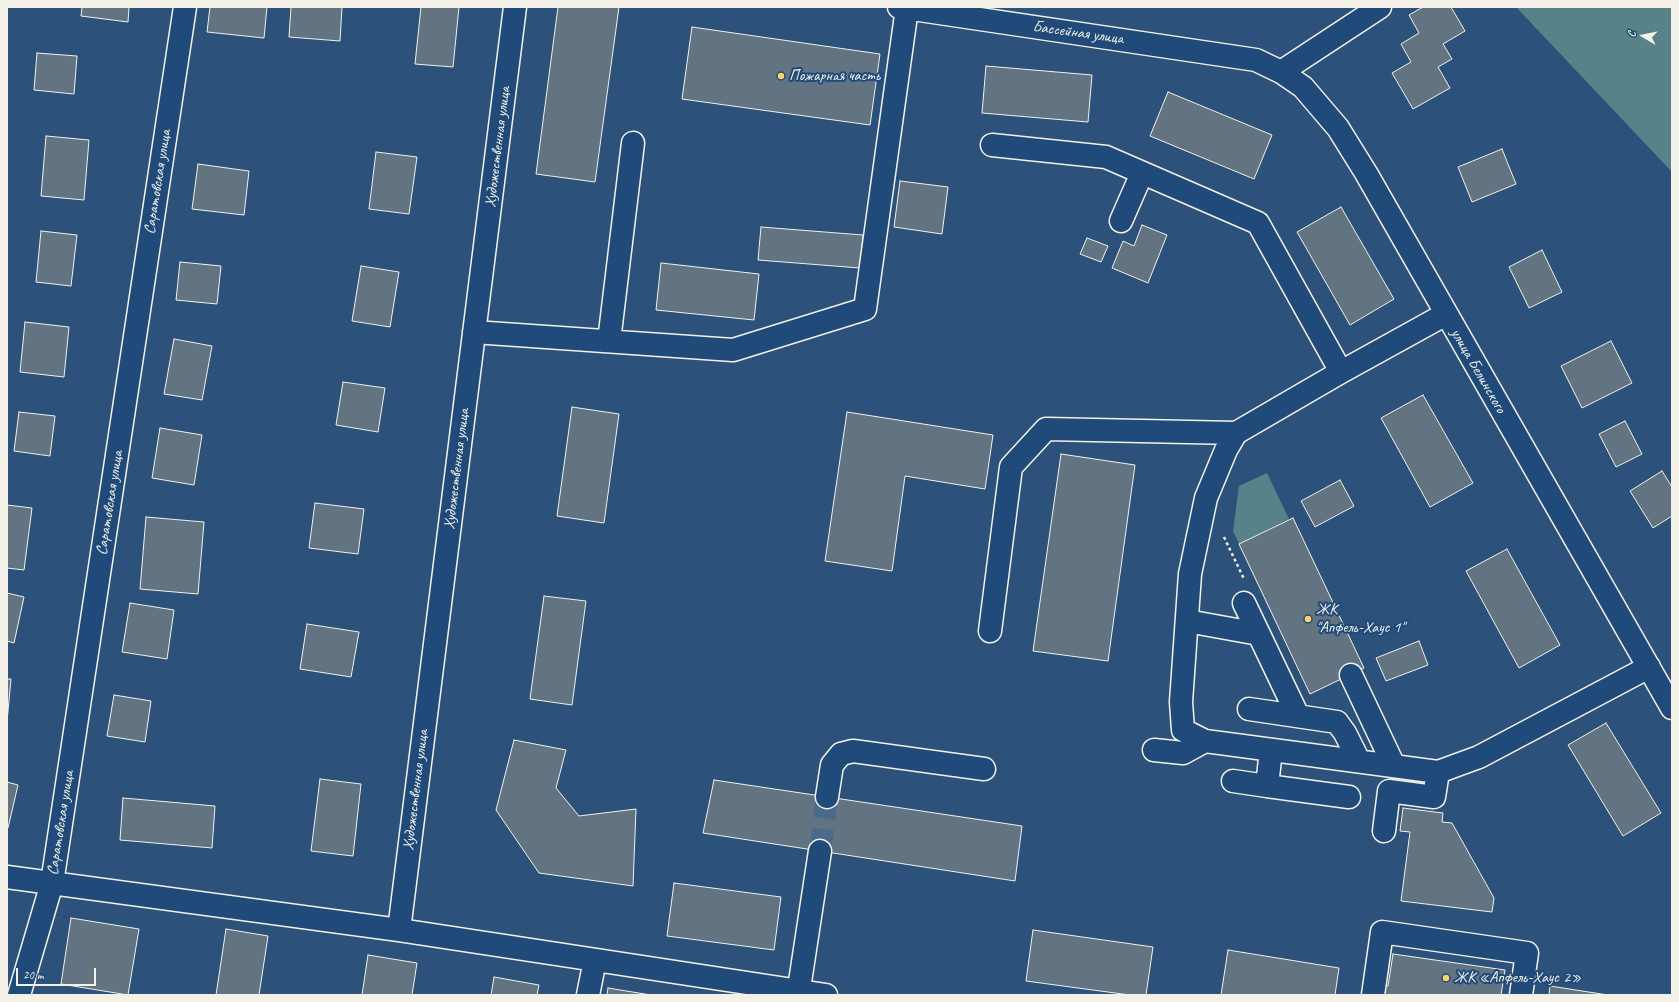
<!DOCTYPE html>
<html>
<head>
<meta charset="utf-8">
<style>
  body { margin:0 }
  #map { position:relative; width:1679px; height:1002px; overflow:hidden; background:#2c527c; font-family:Caveat,sans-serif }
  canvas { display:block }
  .frame { position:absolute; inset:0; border:8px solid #f4f1e8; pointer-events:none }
  .north { position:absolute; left:1623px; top:16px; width:40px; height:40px; -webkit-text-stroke:3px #1f4a7a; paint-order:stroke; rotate:279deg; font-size:11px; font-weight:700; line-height:16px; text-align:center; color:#f4f1e8 }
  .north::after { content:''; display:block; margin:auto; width:14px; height:18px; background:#f4f1e8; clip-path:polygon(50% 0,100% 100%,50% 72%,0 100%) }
  .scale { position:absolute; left:16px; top:968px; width:80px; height:18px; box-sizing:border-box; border:2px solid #f4f1e8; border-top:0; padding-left:5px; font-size:12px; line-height:14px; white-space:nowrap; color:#f4f1e8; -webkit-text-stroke:3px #1f4a7a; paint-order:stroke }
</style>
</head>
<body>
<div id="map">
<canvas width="1679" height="1002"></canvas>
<div class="frame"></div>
<div class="north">С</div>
<div class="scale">20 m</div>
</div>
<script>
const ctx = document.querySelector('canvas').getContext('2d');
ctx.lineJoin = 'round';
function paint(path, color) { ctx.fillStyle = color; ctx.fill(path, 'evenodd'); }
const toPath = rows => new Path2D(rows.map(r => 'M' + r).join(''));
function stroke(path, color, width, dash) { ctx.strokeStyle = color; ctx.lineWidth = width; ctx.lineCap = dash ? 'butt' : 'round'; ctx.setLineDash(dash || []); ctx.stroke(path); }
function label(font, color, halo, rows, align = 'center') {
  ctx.font = font + ' Caveat,sans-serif'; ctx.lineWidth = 4; ctx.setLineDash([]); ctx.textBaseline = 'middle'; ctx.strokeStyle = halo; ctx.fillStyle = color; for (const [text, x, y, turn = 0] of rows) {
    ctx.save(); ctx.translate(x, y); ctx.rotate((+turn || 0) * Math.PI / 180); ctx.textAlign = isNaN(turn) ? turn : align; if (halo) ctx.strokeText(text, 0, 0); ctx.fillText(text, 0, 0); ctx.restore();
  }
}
const green = toPath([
  [1516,7,1672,7,1672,172],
  [1267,473,1289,519,1239,544,1233,531,1239,486]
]);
const building = toPath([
  [82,7,129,7,128,22,81,16,82,7],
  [210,7,267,7,264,38,207,32,210,7],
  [291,7,342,7,340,41,289,37,291,7],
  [421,7,459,7,453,67,415,64,421,7],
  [558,7,619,7,595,182,536,174,558,7],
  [1423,7,1451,7,1465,31,1443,44,1452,59,1438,67,1450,88,1413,109,1392,73,1411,62,1401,44,1419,33,1409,15,1423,7],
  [692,27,880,54,870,125,682,99,692,27],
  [37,53,77,56,74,94,34,90,37,53],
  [986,66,1092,75,1088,122,982,113,986,66],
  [1168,92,1272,135,1254,179,1150,136,1168,92],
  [46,136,89,140,84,200,41,196,46,136],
  [1502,149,1516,184,1472,202,1458,167,1502,149],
  [376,152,417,157,409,214,369,209,376,152],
  [198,164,249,171,244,215,192,209,198,164],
  [900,181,948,187,942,234,894,227,900,181],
  [1341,207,1394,299,1350,325,1297,232,1341,207],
  [1142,225,1167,235,1148,283,1112,268,1123,241,1134,246,1142,225],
  [761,227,863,235,860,268,758,260,761,227],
  [41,231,77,235,71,286,36,282,41,231],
  [1087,238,1108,246,1101,262,1080,254,1087,238],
  [1542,250,1562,292,1529,308,1509,267,1542,250],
  [180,262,221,266,217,304,176,300,180,262],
  [661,263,759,274,754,320,656,310,661,263],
  [361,266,399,272,390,327,352,321,361,266],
  [25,322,69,327,64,377,20,372,25,322],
  [174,339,212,346,202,400,164,394,174,339],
  [1611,341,1632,383,1582,408,1561,366,1611,341],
  [343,382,385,388,378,432,336,425,343,382],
  [1423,395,1473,483,1430,507,1381,418,1423,395],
  [572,407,619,414,604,523,557,516,572,407],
  [19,412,55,416,50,456,14,451,19,412],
  [847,412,993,435,985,489,905,476,892,571,825,561,847,412],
  [1625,421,1642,454,1616,467,1599,434,1625,421],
  [160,428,202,435,194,485,152,478,160,428],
  [1061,454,1135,465,1108,661,1033,651,1061,454],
  [1662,471,1672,487,1672,516,1653,528,1630,491,1662,471],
  [1340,480,1354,506,1315,527,1301,501,1340,480],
  [315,503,364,509,358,554,309,548,315,503],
  [7,505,32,508,24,570,7,568,7,505],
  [146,517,204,522,198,594,140,589,146,517],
  [1293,518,1364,668,1310,694,1239,544,1293,518],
  [1507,549,1560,645,1519,668,1466,571,1507,549],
  [7,593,24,597,14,643,7,641,7,593],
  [544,596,586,601,572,705,530,699,544,596],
  [130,603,174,610,167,659,122,652,130,603],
  [307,624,359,632,351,677,300,669,307,624],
  [1419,641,1428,665,1386,681,1376,658,1419,641],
  [7,679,11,679,7,722,7,679],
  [114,695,151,701,145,742,107,736,114,695],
  [1606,723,1661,813,1623,836,1568,745,1606,723],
  [514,740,566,750,556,788,579,816,636,809,633,886,539,873,496,810,514,740],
  [320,779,361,784,353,856,311,851,320,779],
  [714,780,1022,826,1015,881,703,833,714,780],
  [7,782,18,785,8,828,7,827,7,782],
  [123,798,215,806,212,848,120,840,123,798],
  [1403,808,1443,813,1442,822,1452,823,1494,898,1492,912,1401,901,1410,832,1400,831,1403,808],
  [674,883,781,897,774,950,667,936,674,883],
  [71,918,139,929,128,995,61,984,71,918],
  [226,929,268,936,259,995,216,995,226,929],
  [1033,930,1153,947,1146,995,1130,995,1026,981,1033,930],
  [1228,950,1339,968,1335,995,1221,995,1228,950],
  [1393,954,1505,970,1501,995,1381,995,1382,985,1388,986,1393,954],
  [368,955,417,963,412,995,362,995,368,955],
  [494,977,539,985,537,995,491,995,494,977],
  [1550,986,1608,995,1549,995,1550,986],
  [608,988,651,995,607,995,608,988]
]);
const minorTunnel = toPath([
  [820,851,827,797]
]);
const path = toPath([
  [1224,537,1244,579]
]);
const minor = toPath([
  [899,7,1256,60,1281,72,1303,87,1338,128,1366,173,1672,708],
  [1281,72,1380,7],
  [992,145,1106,157,1258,223,1341,372],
  [1121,221,1142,173],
  [474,332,733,350,865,309,907,8],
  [609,341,633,143],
  [1236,433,1226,450,1206,498,1190,574,1181,702,1183,730,1205,741,1438,772,1479,757,1649,667],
  [1244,603,1298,716],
  [1187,621,1259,634],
  [990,631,1011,467,1046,429,1236,433,1341,372,1446,314],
  [1351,675,1394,766],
  [1249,709,1337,722,1345,733,1359,761],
  [1154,750,1183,753,1205,741],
  [1233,781,1267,786,1271,750],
  [1267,786,1349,797],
  [827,797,832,765,841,754,853,751,984,769],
  [1384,831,1389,791,1434,797,1438,772],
  [7,877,399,930,826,995],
  [399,930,515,7],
  [19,995,52,883,185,7],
  [588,995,595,960],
  [798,995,820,851],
  [1373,995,1382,932,1527,953,1521,995]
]);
const markers = [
  [781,76,4,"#ffd166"],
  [1308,619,4,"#ffd166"],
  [1446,978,4,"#ffd166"]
];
const streetNames = [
  ["Бассейная улица",1078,33,8],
  ["Художественная улица",498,147,-83],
  ["Саратовская улица",158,182,-81],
  ["улица Белинского",1478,371,60],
  ["Художественная улица",457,469,-83],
  ["Саратовская улица",110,503,-81],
  ["Художественная улица",416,790,-83],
  ["Саратовская улица",61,823,-81]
];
const poiNames = [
  ["Пожарная часть",789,76],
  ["ЖК",1316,610],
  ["\"Апфель-Хаус 1\"",1316,628],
  ["ЖК «Апфель-Хаус 2»",1454,978]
];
paint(green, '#58828a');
paint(building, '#627382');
stroke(building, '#f4f1e8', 1);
stroke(minorTunnel, '#4a6a8c', 22, [22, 11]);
stroke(minor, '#f4f1e8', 25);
stroke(path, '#f4f1e8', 2.5, [3, 3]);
stroke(minor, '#1f4a7a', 22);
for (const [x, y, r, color] of markers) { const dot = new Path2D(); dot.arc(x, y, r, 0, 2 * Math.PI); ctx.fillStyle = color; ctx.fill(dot); stroke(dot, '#1f4a7a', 1.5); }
label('16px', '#f4f1e8', '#1f4a7a', streetNames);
label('16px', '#f4f1e8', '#1f4a7a', poiNames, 'left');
</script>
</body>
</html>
